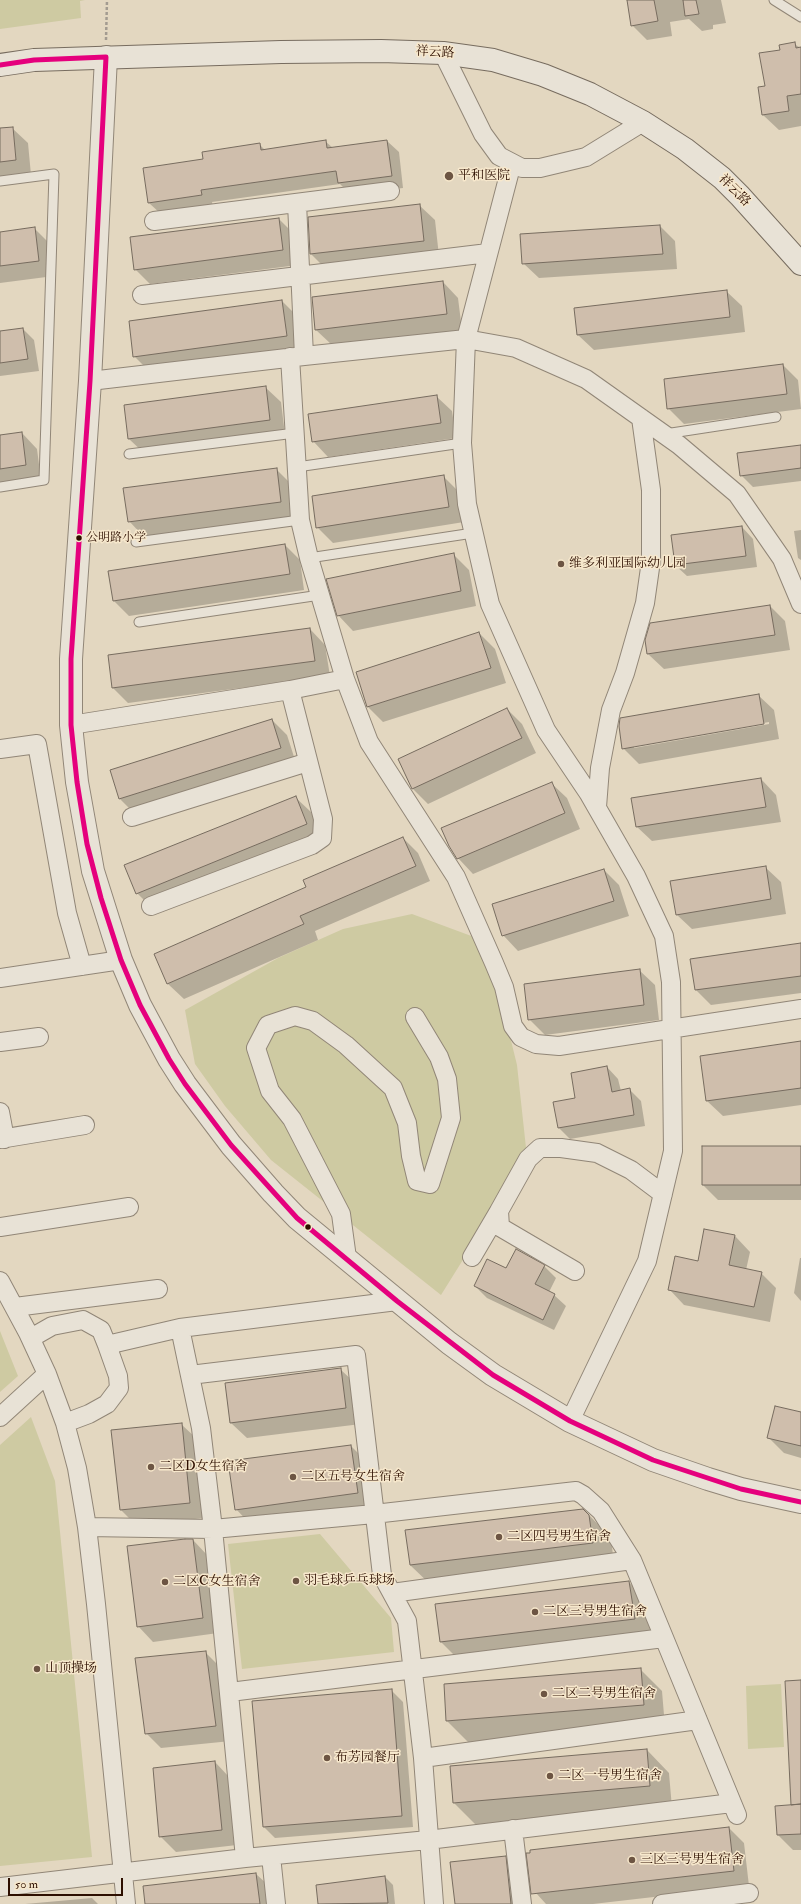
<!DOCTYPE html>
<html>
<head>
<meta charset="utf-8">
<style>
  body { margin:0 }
  #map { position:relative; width:801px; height:1904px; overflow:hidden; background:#e3d7c0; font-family:"IM FELL Double Pica",serif }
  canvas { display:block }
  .scale { position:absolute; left:8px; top:1878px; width:115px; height:18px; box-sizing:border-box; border:2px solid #2d0f00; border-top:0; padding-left:5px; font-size:12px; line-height:14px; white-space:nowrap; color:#2d0f00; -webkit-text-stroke:3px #f7e8cc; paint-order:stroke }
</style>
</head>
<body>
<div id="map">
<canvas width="801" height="1904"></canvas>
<div class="scale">50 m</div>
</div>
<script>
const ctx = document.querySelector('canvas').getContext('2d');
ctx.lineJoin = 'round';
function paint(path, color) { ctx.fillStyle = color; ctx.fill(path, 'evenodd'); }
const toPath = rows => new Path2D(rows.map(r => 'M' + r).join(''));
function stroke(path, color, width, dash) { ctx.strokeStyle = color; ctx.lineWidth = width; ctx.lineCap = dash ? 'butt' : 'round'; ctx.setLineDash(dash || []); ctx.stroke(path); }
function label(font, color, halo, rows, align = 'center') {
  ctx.font = font + ' "IM FELL Double Pica","Noto Serif SC",serif'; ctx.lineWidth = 3; ctx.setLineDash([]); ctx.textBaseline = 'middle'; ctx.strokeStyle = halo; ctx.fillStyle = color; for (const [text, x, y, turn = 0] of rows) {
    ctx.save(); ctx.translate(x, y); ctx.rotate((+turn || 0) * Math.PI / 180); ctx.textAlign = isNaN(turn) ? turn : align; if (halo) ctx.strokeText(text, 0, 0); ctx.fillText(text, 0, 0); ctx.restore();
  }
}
const green = toPath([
  [0,0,85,0,80,1,81,18,0,29],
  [412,914,474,937,501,1000,517,1065,527,1157,441,1295,271,1160,225,1106,195,1064,185,1010,278,958,343,929],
  [0,1331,18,1376,0,1392],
  [31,1417,55,1481,92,1857,0,1866,0,1445],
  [320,1534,391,1618,394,1652,242,1669,228,1544],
  [781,1684,784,1747,748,1749,746,1686]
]);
const shadow = toPath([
  [628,0,721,0,726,23,713,25,713,29,702,31,689,19,670,22,672,36,647,40,632,25],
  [794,44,801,48,801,126,779,130,763,115,766,87,781,51],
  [12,128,28,143,31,175,0,179,0,129],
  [325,141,333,148,387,141,399,152,403,188,350,194,340,184,212,202,213,206,161,214,149,203,144,169,204,160,260,145,265,150],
  [419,205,435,220,439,256,326,269,311,254],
  [279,219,294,234,298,265,150,284,135,269],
  [660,226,675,241,677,269,539,278,523,263],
  [34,228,50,244,54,276,0,283,0,233],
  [443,282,458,298,462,330,332,345,316,330,313,298],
  [726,291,742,306,745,332,594,350,578,335,575,309],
  [282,301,297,316,302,351,150,372,134,356],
  [23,329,34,340,39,371,0,376,0,332],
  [783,365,798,380,801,409,684,424,668,408],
  [265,387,281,402,285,435,145,454,129,439,125,406],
  [436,396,452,411,456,438,328,457,313,441],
  [22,433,37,449,41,480,0,486,0,436],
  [801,446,801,481,753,487,741,475],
  [276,469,292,485,296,517,144,537,129,521],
  [444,477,459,492,464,522,333,543,317,527],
  [742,527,753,539,757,567,687,576,675,565],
  [801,530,801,560,798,558,794,531],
  [285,545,300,560,304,590,129,616,114,601],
  [454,555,469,570,476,606,353,631,338,615],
  [770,606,785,621,790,650,664,669,648,654],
  [310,629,325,645,330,676,128,703,113,688,109,656],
  [479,633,495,649,506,683,383,722,368,707,357,672],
  [758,695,774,710,779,739,639,764,623,748],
  [769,722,769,724,634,748,634,746],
  [507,709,522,724,536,753,428,804,413,789,399,759],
  [272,720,287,735,296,763,135,814,120,799],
  [761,779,776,795,781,822,652,841,636,826],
  [551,783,567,798,580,829,473,874,458,858],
  [295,797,311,812,322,839,152,908,137,893],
  [403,838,418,853,430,881,315,931,318,940,184,999,168,984,155,955,307,888],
  [765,867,781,882,786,914,692,929,676,914],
  [604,870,619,885,629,916,518,951,503,935],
  [801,944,801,993,711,1005,696,990,691,959],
  [639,970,655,985,659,1020,545,1035,529,1019],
  [801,1042,801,1105,723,1116,707,1101],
  [607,1067,618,1079,621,1091,629,1089,641,1101,645,1126,570,1139,559,1128,576,1099],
  [801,1147,801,1200,718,1200,703,1185],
  [735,1236,750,1252,746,1270,761,1273,776,1288,770,1322,684,1305,669,1289,698,1262],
  [800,1258,801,1258,801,1301,794,1293],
  [544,1266,556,1278,549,1292,554,1295,566,1306,554,1330,487,1298,475,1286,507,1269],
  [340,1369,356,1384,361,1424,247,1438,231,1423],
  [801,1413,801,1458,784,1453,769,1438],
  [181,1424,197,1439,205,1518,136,1525,121,1510],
  [351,1446,366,1461,373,1508,251,1525,236,1509],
  [589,1515,611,1538,614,1564,433,1587,410,1565],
  [193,1540,208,1556,218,1633,153,1642,138,1626],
  [629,1582,651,1605,657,1641,463,1664,441,1642],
  [205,1652,221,1668,231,1741,161,1748,146,1733],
  [640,1669,662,1691,665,1727,469,1743,447,1721],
  [801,1681,801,1850,793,1850,778,1835,792,1806],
  [391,1690,403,1702,413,1827,275,1838,264,1827],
  [647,1750,669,1773,672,1808,476,1825,454,1803],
  [215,1762,230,1778,237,1845,176,1852,160,1836],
  [729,1828,744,1843,749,1886,593,1904,546,1904,536,1893],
  [505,1857,527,1879,531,1904,456,1904],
  [256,1874,268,1885,270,1904,146,1904,144,1887],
  [385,1877,393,1885,395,1904,319,1904,317,1886],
  [92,1898,98,1904,25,1904]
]);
const building = toPath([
  [627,0,654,0,658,21,631,26,627,0],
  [683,0,696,0,699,14,685,16,683,0],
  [795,42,796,48,801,47,801,94,787,96,789,111,762,115,758,87,765,86,759,53,780,50,779,45,795,42],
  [13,127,16,160,0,162,0,128,13,127],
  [326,140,327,148,387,140,392,176,338,183,336,171,201,190,202,195,148,203,143,168,203,159,202,152,260,143,261,150,326,140],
  [420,204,424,241,310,254,308,217,420,204],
  [279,218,283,250,134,270,130,237,279,218],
  [660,225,663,254,522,264,520,234,660,225],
  [35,227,39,261,0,266,0,232,35,227],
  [443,281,447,314,315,330,312,297,443,281],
  [727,290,730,317,577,335,574,308,727,290],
  [282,300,287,336,133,357,129,321,282,300],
  [23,328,28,359,0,363,0,331,23,328],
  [783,364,787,394,667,409,664,379,783,364],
  [266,386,270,420,128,439,124,405,266,386],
  [437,395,441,423,312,442,308,414,437,395],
  [22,432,26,465,0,469,0,435,22,432],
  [801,445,801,468,740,476,737,453,801,445],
  [277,468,281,502,128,522,123,488,277,468],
  [444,475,449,507,316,528,312,496,444,475],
  [742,526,746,556,675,565,671,535,742,526],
  [285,544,290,574,113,601,108,571,285,544],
  [454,553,461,591,337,616,326,579,454,553],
  [770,605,775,635,647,654,645,640,650,623,770,605],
  [310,628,315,661,112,688,108,655,310,628],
  [479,632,491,668,367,707,356,672,479,632],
  [759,694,764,724,622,749,619,726,620,718,759,694],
  [507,708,522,738,412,789,398,759,507,708],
  [272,719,281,748,119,799,110,770,272,719],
  [761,778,766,807,636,827,631,798,761,778],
  [552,782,565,813,457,859,449,846,441,828,552,782],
  [296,796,307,824,136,894,124,865,296,796],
  [403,837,416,866,300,916,304,924,167,984,154,954,306,887,303,880,403,837],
  [766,866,771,899,676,915,670,881,766,866],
  [604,869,614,901,502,936,492,904,604,869],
  [801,943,801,976,695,990,690,959,801,943],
  [640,969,644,1005,528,1020,524,984,640,969],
  [801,1041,801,1088,706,1101,700,1056,801,1041],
  [607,1066,612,1092,630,1088,634,1115,558,1128,553,1102,575,1098,571,1073,607,1066],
  [702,1146,801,1146,801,1185,702,1185,702,1146],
  [704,1229,735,1235,729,1265,762,1272,754,1307,668,1290,675,1256,698,1261,704,1229],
  [516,1249,545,1265,535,1284,555,1294,543,1320,474,1286,487,1259,506,1268,516,1249],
  [341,1368,346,1408,230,1423,225,1383,341,1368],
  [775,1406,801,1412,801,1446,767,1438,775,1406],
  [182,1423,190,1503,120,1510,111,1430,182,1423],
  [351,1445,358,1493,235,1510,228,1461,351,1445],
  [583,1509,589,1515,593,1543,410,1565,405,1530,583,1509],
  [185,1539,193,1539,203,1618,137,1627,127,1546,185,1539],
  [629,1581,635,1619,440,1642,435,1604,629,1581],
  [206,1651,216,1726,145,1734,135,1658,206,1651],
  [641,1668,644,1705,446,1721,444,1684,641,1668],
  [801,1680,801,1804,791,1805,785,1681,801,1680],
  [392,1689,402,1816,263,1827,252,1701,392,1689],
  [647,1749,650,1786,453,1803,450,1766,647,1749],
  [215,1761,222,1830,159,1837,153,1768,215,1761],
  [801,1804,801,1834,777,1835,775,1806,801,1804],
  [729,1827,734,1871,531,1894,526,1853,530,1853,530,1850,729,1827],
  [506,1856,511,1904,455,1904,450,1862,506,1856],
  [256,1873,260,1904,145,1904,143,1886,256,1873],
  [385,1876,388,1903,318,1904,316,1885,385,1876]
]);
const path = toPath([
  [106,40,107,0]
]);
const service = toPath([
  [774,0,801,17],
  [0,181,54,174,44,480,0,487],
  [665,434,776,417],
  [129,454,295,433],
  [297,467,462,443],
  [136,542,300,520],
  [309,558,473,533],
  [139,622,320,595]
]);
const minor = toPath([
  [443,53,483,134,499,156,522,168,540,168,586,157,643,122],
  [512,163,466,339,462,443,467,504,490,604,546,730,589,794,636,876,664,936,671,982,673,1151,647,1261,570,1421],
  [297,203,304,356],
  [154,221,390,191],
  [142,295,488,253],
  [290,357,300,520,309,558,345,679,369,742,456,877,494,963,504,987,513,1026,521,1037,536,1044,559,1046,801,1009],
  [90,381,304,356,466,339,516,348,586,379,679,445,737,494,782,559,801,604],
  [71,725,290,690,345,679],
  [0,749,37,744,67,913,82,966],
  [597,807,600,768,611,710,625,673,645,603,651,561,651,490,641,418],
  [132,817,308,762],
  [151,906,312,845,322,838,323,819,290,690],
  [0,978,121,960],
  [0,1042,39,1037],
  [0,1112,5,1139],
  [0,1139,85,1125],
  [0,1227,129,1207],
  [472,1257,499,1211],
  [347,1258,341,1214,292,1119,270,1091,256,1048,268,1025,295,1016,313,1021,346,1045,393,1088,407,1123,411,1156,417,1181,430,1184,451,1118,447,1079,439,1057,415,1017],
  [575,1271,500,1227,499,1211,528,1159,540,1148,561,1148,597,1153,631,1170,663,1194],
  [0,1281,28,1333,47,1374,65,1423,77,1468,87,1527,96,1604,126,1904],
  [15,1307,158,1289],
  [180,1328,201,1428,213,1529,374,1514,576,1491,583,1495,601,1511,632,1560,737,1815],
  [31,1338,52,1326,83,1320,101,1330,107,1345,118,1376,119,1388,107,1404,89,1414,65,1423],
  [107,1345,180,1328,397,1301],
  [190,1375,356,1355,382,1575,407,1621,423,1758,434,1904],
  [0,1417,47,1374],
  [87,1527,213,1529,245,1858],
  [392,1593,632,1560],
  [230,1692,664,1638],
  [423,1758,698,1720],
  [513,1829,522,1904],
  [271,1856,276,1904],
  [0,1887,245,1858,428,1840,732,1803],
  [662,1904,749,1893]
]);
const tertiary = toPath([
  [106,57,90,381,71,659,71,725,77,782,93,871,121,960,140,1005,169,1059,185,1084,231,1145,273,1193,297,1218,449,1343,493,1375,570,1421,653,1460,708,1479,741,1489,801,1502]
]);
const secondary = toPath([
  [0,65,34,60,281,52,381,51,443,53,493,60,543,75,590,94,643,122,685,149,722,178,740,196,801,264]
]);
const bus1 = toPath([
  [0,65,34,60,106,57,90,381,71,659,71,725,77,782,87,844,101,898,121,960,140,1005,169,1059,185,1084,231,1145,297,1218,397,1301,493,1375,570,1421,653,1460,741,1489,801,1502]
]);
const markers = [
  [449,176,5,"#6d5543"],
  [79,538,3.5,"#2d0f00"],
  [561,564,4,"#6d5543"],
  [308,1227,3.5,"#2d0f00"],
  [151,1467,4,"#6d5543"],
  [293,1477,4,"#6d5543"],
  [499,1537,4,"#6d5543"],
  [296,1581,4,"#6d5543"],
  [165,1582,4,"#6d5543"],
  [535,1612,4,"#6d5543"],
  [37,1669,4,"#6d5543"],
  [544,1694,4,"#6d5543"],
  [327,1758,4,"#6d5543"],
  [550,1776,4,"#6d5543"],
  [632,1860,4,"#6d5543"]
];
const busNames = [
  ["公明路小学",86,538]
];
const streetNames = [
  ["祥云路",435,53,3],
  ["祥云路",734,191,45]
];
const poiNames = [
  ["平和医院",458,176],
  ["维多利亚国际幼儿园",569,564],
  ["二区D女生宿舍",159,1467],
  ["二区五号女生宿舍",301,1477],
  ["二区四号男生宿舍",507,1537],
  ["羽毛球乒乓球场",304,1581],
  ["二区C女生宿舍",173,1582],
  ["二区三号男生宿舍",543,1612],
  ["山顶操场",45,1669],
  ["二区二号男生宿舍",552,1694],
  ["布芳园餐厅",335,1758],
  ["二区一号男生宿舍",558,1776],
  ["三区三号男生宿舍",640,1860]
];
paint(green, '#cecaa2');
paint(shadow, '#0003');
paint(building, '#cfbeac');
stroke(building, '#776c5f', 1);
stroke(service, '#918677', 11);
stroke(minor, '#918677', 20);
stroke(tertiary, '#918677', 24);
stroke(secondary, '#776c5f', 24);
stroke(path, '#a39b90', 2.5, [3, 2]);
stroke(service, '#e8e2d6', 9);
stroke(minor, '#e8e2d6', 18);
stroke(tertiary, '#e8e2d6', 22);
stroke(secondary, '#e8e2d6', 22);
stroke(bus1, '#e5007d', 5);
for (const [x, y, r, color] of markers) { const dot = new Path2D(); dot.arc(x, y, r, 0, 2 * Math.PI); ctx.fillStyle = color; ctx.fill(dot); stroke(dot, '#f7e8cc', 1.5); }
label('12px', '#2d0f00', '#f7e8cc', busNames, 'left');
label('13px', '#2d0f00', '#f7e8cc', streetNames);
label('13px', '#2d0f00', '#f7e8cc', poiNames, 'left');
</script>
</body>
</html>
